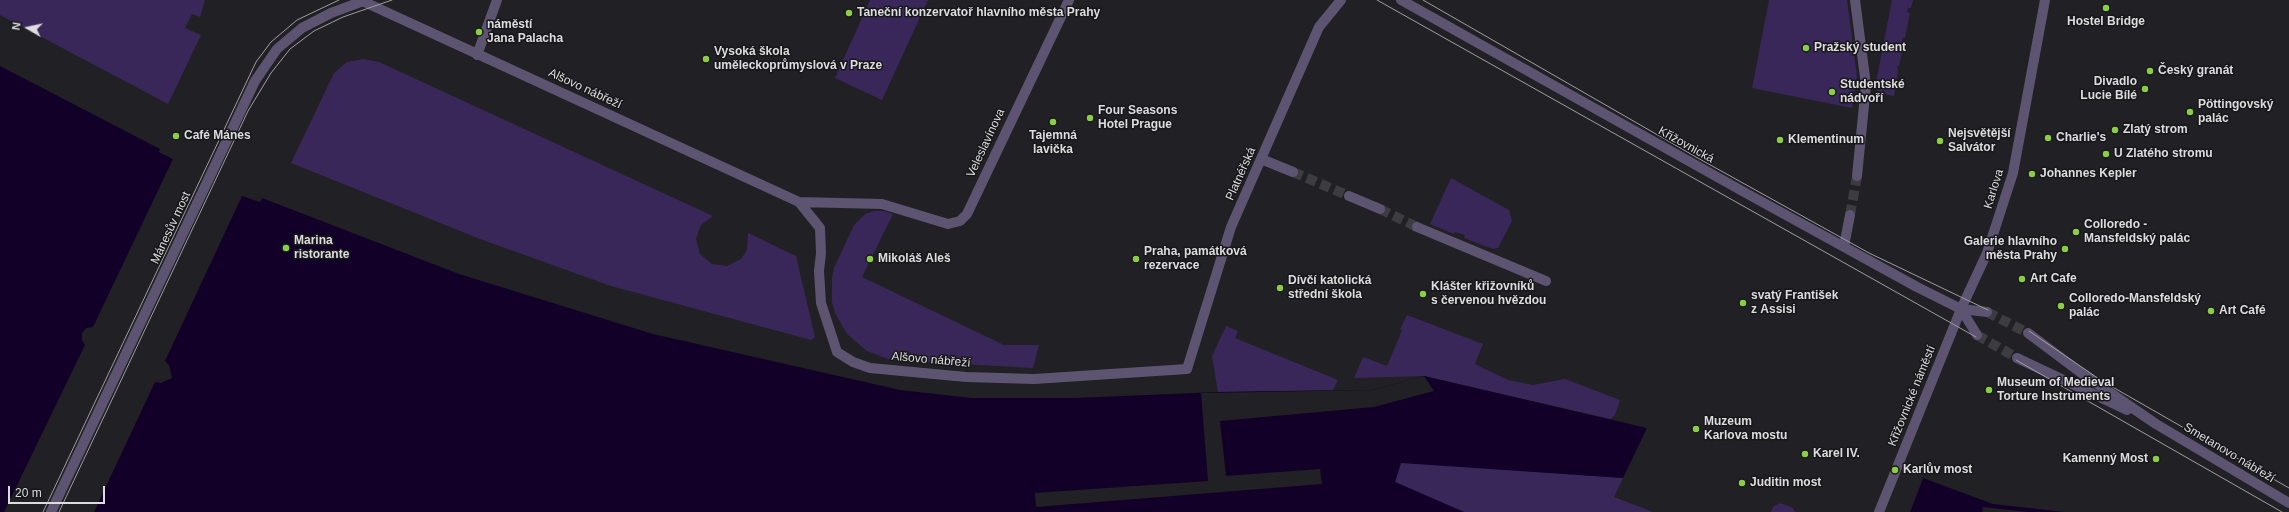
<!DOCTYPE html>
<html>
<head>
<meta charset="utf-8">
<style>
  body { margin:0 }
  #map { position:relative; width:2289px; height:512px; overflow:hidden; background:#212024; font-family:Arial,sans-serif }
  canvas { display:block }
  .north { position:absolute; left:8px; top:8px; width:40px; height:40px; -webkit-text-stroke:3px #18171a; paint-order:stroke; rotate:279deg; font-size:11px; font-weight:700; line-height:16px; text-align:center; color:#dddddf }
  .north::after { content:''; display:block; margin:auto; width:14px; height:18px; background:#dddddf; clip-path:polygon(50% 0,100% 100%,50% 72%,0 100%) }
  .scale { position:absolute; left:8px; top:486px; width:97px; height:18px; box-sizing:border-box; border:2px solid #dddddf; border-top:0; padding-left:5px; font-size:12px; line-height:14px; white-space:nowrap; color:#dddddf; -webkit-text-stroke:3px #18171a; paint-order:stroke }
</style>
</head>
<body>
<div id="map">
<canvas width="2289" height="512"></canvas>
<div class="north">N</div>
<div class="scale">20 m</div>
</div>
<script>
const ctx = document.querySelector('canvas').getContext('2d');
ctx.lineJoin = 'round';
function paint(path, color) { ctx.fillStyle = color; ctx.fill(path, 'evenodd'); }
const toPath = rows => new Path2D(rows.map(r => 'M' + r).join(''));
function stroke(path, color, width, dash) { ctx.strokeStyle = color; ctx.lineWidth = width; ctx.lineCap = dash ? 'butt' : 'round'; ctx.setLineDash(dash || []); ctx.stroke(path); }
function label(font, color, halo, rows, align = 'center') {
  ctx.font = font + ' Arial,sans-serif'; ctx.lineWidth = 3; ctx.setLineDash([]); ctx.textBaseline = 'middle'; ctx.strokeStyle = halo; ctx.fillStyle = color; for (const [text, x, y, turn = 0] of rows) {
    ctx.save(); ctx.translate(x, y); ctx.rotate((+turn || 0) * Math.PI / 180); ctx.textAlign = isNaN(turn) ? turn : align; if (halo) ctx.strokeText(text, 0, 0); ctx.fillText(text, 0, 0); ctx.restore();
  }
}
const green = toPath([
  [0,0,205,0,200,17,192,14,185,28,201,35,168,104,0,15],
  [870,0,928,0,882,100,835,78],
  [1769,0,1847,0,1857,76,1852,108,1752,88],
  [1892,0,1913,0,1911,8,1908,8,1907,12,1910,13,1905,38,1903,37,1902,42,1904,43,1899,66,1897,66,1898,71,1894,96,1879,93,1875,87],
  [363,59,379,62,713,216,701,225,696,239,700,254,712,264,727,266,741,259,747,250,748,233,796,256,815,337,811,340,611,286,480,239,291,163,334,73,347,62],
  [1451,178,1509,210,1512,221,1498,248,1493,249,1464,238,1465,235,1455,232,1454,234,1430,224],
  [874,211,884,211,893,214,862,277,1004,345,1039,345,1033,368,891,360,867,351,847,334,835,313,832,302,832,279,834,268,854,225,865,214],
  [1407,315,1483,344,1475,364,1508,380,1533,385,1565,379,1620,400,1615,415,1610,419,1424,376,1354,378,1363,357,1387,366,1402,330,1400,329],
  [1226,326,1238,331,1235,338,1338,380,1333,390,1218,392,1212,356],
  [1401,462,1623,478,1614,497,1653,512,1464,512,1395,482],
  [1780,503,1793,508,1795,512,1771,512,1773,507]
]);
const water = toPath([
  [0,66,160,149,159,152,243,192,242,195,260,202,262,198,459,274,653,334,900,390,971,398,1075,398,1218,392,1372,390,1424,376,1647,428,1623,478,1401,463,1395,482,1464,512,0,512],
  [1923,478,1993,504,2064,512,1910,512]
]);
const pier = toPath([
  [161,147,162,151,244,190,245,194,259,199,263,196,260,202,242,196,165,361,169,365,172,378,161,383,155,382,94,512,4,512,85,345,82,340,82,333,86,328,93,327,173,159,159,152],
  [1424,376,1434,391,1374,407,1220,421,1226,476,1320,469,1322,484,1036,507,1035,493,1208,481,1201,393,1372,390],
  [1921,477,1923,478,1910,512,1908,512],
  [1983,507,2028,512,1982,512]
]);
const minorTunnel = toPath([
  [1293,172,1349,196],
  [1380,209,1417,227],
  [1850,215,1857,176],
  [1987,312,2028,333],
  [1977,335,2017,358]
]);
const minor = toPath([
  [360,0,799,202,882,204,948,224,960,221,967,214,1069,0],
  [1401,0,1744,192,1917,287,1961,309,1987,312],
  [1855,0,1866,85,1857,176],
  [477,55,497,0],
  [1261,159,1293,172],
  [1349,196,1380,209],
  [799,202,820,228,821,253,819,271,821,303,837,352,853,362,870,368,966,377,1034,379,1187,369,1231,227,1319,27,1341,0],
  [1417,227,1546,281],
  [1844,246,1850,215],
  [1961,309,1977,335],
  [2028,333,2080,372,2156,424,2289,503],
  [2017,358,2127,410],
  [51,512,255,81,277,49,302,28,331,13,366,0],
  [1879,512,1961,309,1987,253,2013,173,2045,0]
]);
const tram = toPath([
  [1377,0,1976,337],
  [1423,0,1696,157,1869,253,1988,310],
  [2029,331,2102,381,2289,488],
  [2016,360,2282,512],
  [43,512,256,62,271,42,297,20,339,0],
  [59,512,248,111,271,73,290,49,314,31,343,17,392,0]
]);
const markers = [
  [2106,8,4,"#8ace47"],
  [849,13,4,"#8ace47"],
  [479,32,4,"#8ace47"],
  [1806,48,4,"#8ace47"],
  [706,59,4,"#8ace47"],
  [2150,71,4,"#8ace47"],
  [2145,89,4,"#8ace47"],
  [1832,92,4,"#8ace47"],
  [2190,112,4,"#8ace47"],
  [1090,118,4,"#8ace47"],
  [1053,122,4,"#8ace47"],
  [2115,130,4,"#8ace47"],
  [176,136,4,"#8ace47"],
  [2048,138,4,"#8ace47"],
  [1780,140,4,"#8ace47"],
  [1940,141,4,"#8ace47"],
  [2106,154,4,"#8ace47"],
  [2032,174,4,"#8ace47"],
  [2076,232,4,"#8ace47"],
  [286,248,4,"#8ace47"],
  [2065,249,4,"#8ace47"],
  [870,259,4,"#8ace47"],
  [1136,259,4,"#8ace47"],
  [2022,279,4,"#8ace47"],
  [1280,288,4,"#8ace47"],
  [1423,294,4,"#8ace47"],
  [1743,303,4,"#8ace47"],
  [2061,306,4,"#8ace47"],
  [2211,311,4,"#8ace47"],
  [1989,390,4,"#8ace47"],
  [1696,429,4,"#8ace47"],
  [1805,454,4,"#8ace47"],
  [2156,459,4,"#8ace47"],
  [1895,470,4,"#8ace47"],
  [1742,483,4,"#8ace47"]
];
const poiNames = [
  ["Taneční konzervatoř hlavního města Prahy",857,13],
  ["Hostel Bridge",2106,22,"center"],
  ["náměstí",487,25],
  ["Jana Palacha",487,39],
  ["Pražský student",1814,48],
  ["Vysoká škola",714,52],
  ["uměleckoprůmyslová v Praze",714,66],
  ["Český granát",2158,71],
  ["Divadlo",2137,82,"right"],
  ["Lucie Bílé",2137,96,"right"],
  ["Studentské",1840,85],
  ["nádvoří",1840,99],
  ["Pöttingovský",2198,105],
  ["palác",2198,119],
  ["Four Seasons",1098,111],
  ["Hotel Prague",1098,125],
  ["Zlatý strom",2123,130],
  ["Nejsvětější",1948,134],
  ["Salvátor",1948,148],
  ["Café Mánes",184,136],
  ["Tajemná",1053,136,"center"],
  ["lavička",1053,150,"center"],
  ["Charlie's",2056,138],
  ["Klementinum",1788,140],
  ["U Zlatého stromu",2114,154],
  ["Johannes Kepler",2040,174],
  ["Colloredo -",2084,225],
  ["Mansfeldský palác",2084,239],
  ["Marina",294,241],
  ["ristorante",294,255],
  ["Galerie hlavního",2057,242,"right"],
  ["města Prahy",2057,256,"right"],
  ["Praha, památková",1144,252],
  ["rezervace",1144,266],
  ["Mikoláš Aleš",878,259],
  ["Art Cafe",2030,279],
  ["Dívčí katolická",1288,281],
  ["střední škola",1288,295],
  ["Klášter křižovníků",1431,287],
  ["s červenou hvězdou",1431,301],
  ["svatý František",1751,296],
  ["z Assisi",1751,310],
  ["Colloredo-Mansfeldský",2069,299],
  ["palác",2069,313],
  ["Art Café",2219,311],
  ["Museum of Medieval",1997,383],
  ["Torture Instruments",1997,397],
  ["Muzeum",1704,422],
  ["Karlova mostu",1704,436],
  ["Karel IV.",1813,454],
  ["Kamenný Most",2148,459,"right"],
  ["Karlův most",1903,470],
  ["Juditin most",1750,483]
];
const streetNames = [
  ["Alšovo nábřeží",585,89,25],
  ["Veleslavínova",986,143,-65],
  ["Křižovnická",1686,145,29],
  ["Platnéřská",1241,174,-66],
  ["Karlova",1994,189,-73],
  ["Mánesův most",171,228,-65],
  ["Alšovo nábřeží",931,360,5],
  ["Křižovnické náměstí",1912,396,-68],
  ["Smetanovo nábřeží",2229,453,31]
];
paint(green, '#3a2759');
paint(water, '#120029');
paint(pier, '#212024');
stroke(minorTunnel, '#3d3c40', 10, [10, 5]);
stroke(minor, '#5d5471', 10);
stroke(tram, '#9e9ea1', 1);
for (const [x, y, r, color] of markers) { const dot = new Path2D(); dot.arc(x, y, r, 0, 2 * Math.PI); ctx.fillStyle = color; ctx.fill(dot); stroke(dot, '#18171a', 1.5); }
label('bold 12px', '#dddddf', '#18171a', poiNames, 'left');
label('12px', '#dddddf', '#18171a', streetNames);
</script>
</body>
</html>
